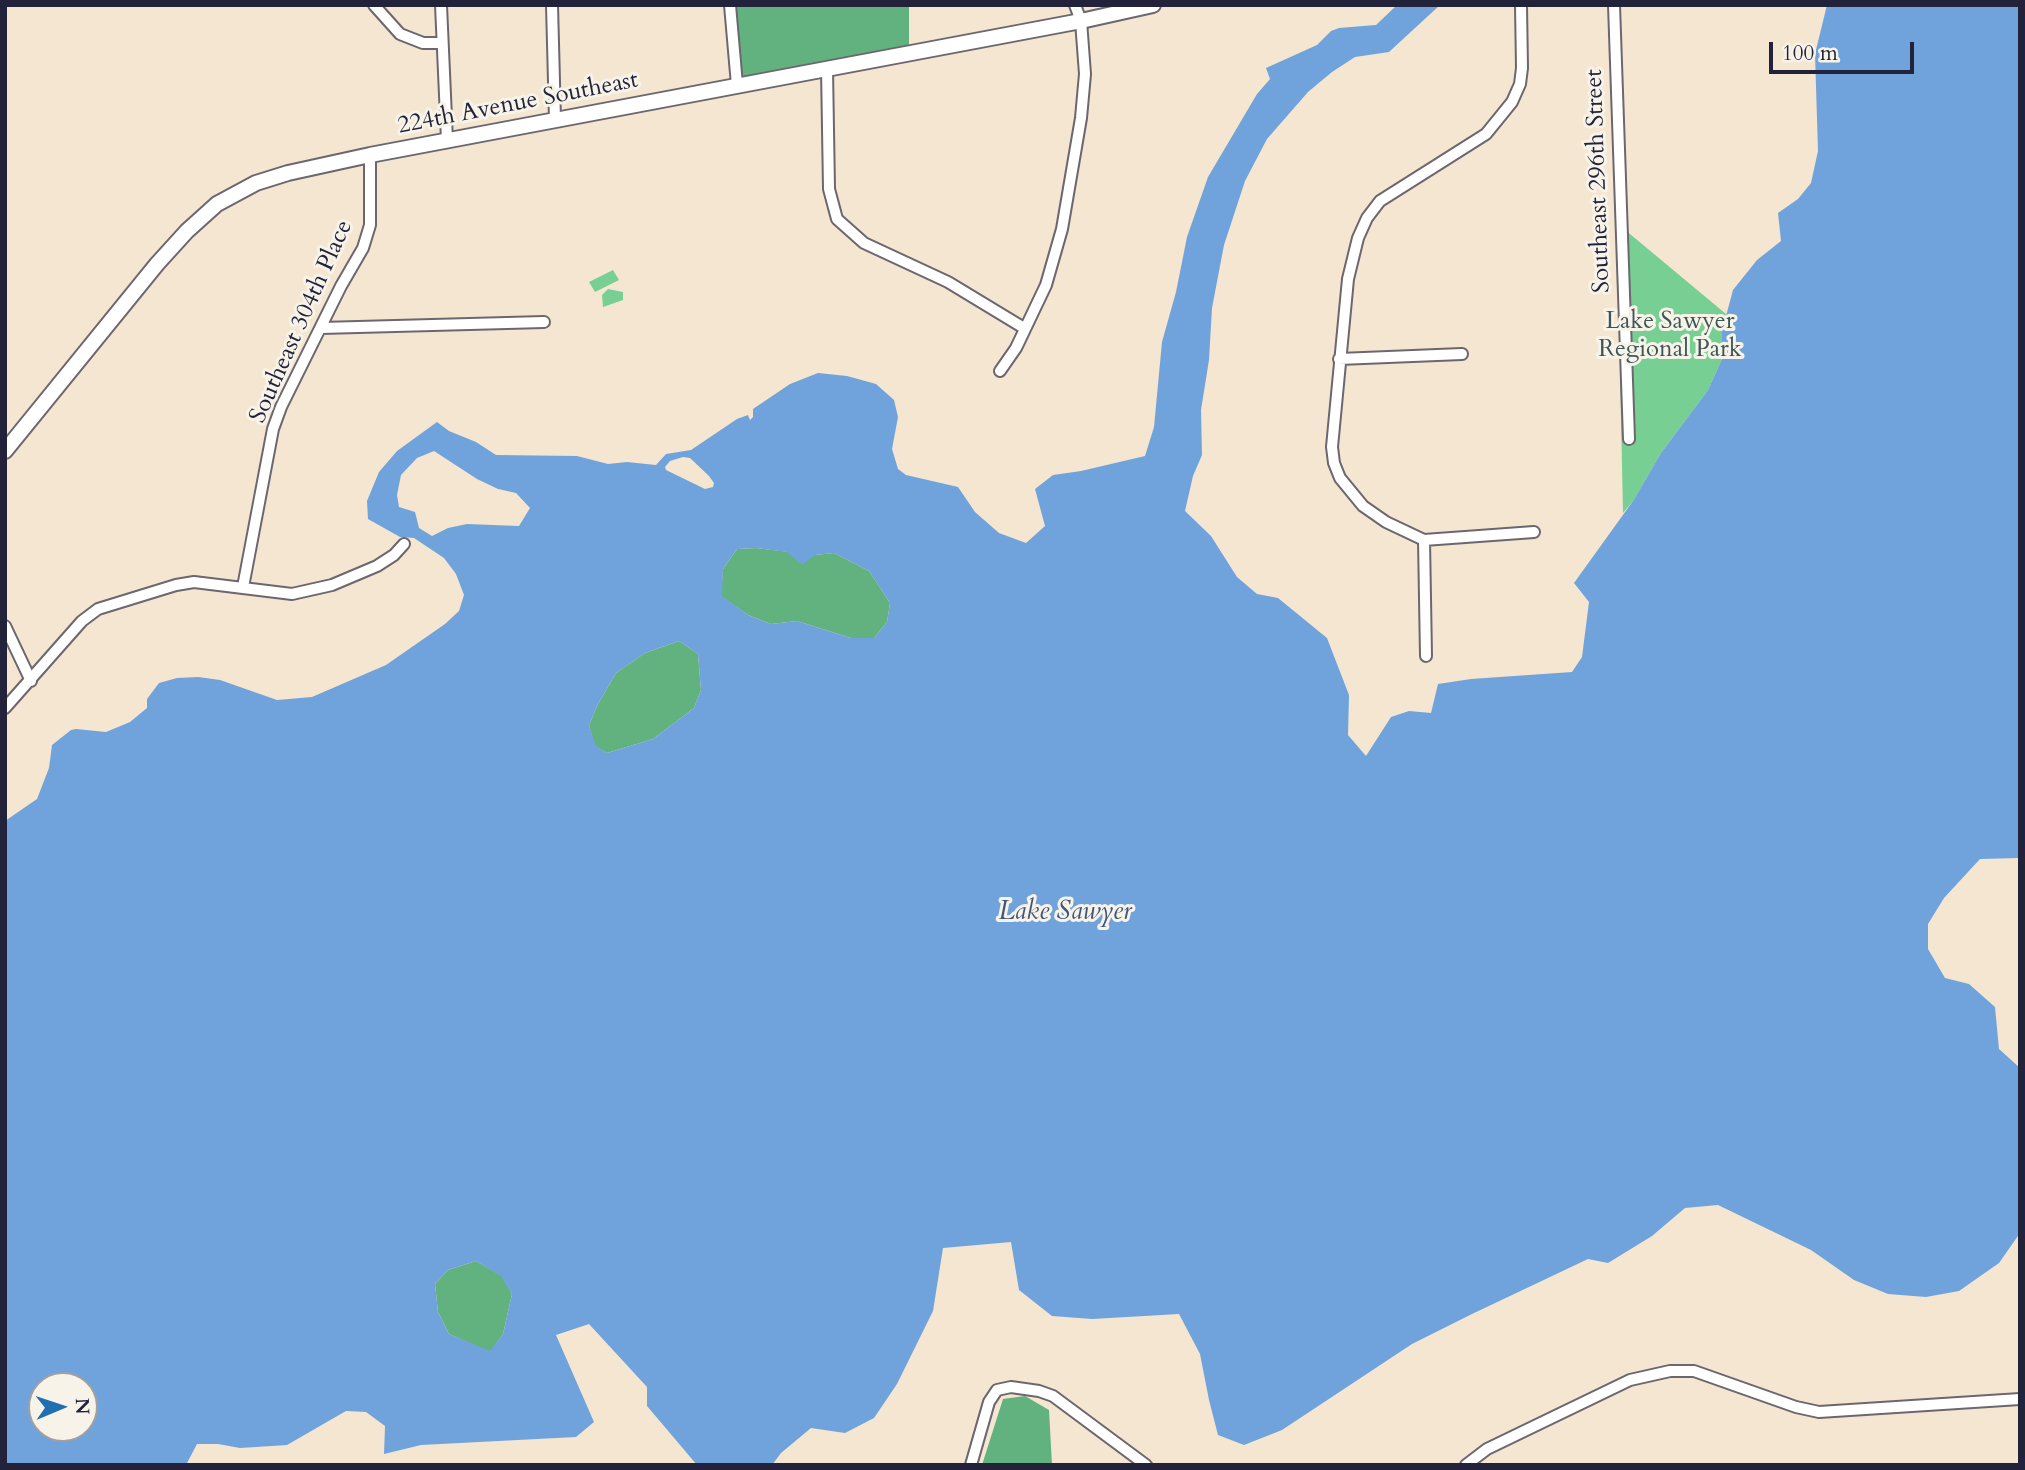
<!DOCTYPE html>
<html>
<head>
<meta charset="utf-8">
<style>
  body { margin:0 }
  #map { position:relative; width:2025px; height:1470px; overflow:hidden; background:#f4e6d0; font-family:Cardo,serif }
  canvas { display:block }
  .frame { position:absolute; inset:0; border:7px solid #22223b; pointer-events:none }
  .north { position:absolute; left:28px; top:1372px; width:70px; height:70px; box-sizing:border-box; background:#f7f3e8; border:2px solid #a29fa3; border-radius:50%; rotate:88deg; font-size:19px; font-weight:700; line-height:28px; text-align:center; color:#22223b }
  .north::after { content:''; display:block; margin:auto; width:24px; height:32px; background:#1f6fb2; clip-path:polygon(50% 0,100% 100%,50% 72%,0 100%) }
  .scale { position:absolute; left:1769px; top:42px; width:145px; height:32px; box-sizing:border-box; border:4px solid #22223b; border-top:0; padding-left:9px; font-size:21px; line-height:24px; white-space:nowrap; color:#22223b; -webkit-text-stroke:5px #f7f3e8; paint-order:stroke }
</style>
</head>
<body>
<div id="map">
<canvas width="2025" height="1470"></canvas>
<div class="frame"></div>
<div class="north">N</div>
<div class="scale">100 m</div>
</div>
<script>
const ctx = document.querySelector('canvas').getContext('2d');
ctx.lineJoin = 'round';
function paint(path, color) { ctx.fillStyle = color; ctx.fill(path, 'evenodd'); }
const toPath = rows => new Path2D(rows.map(r => 'M' + r).join(''));
function stroke(path, color, width, dash) { ctx.strokeStyle = color; ctx.lineWidth = width; ctx.lineCap = dash ? 'butt' : 'round'; ctx.setLineDash(dash || []); ctx.stroke(path); }
function label(font, color, halo, rows, align = 'center') {
  ctx.font = font + ' Cardo,serif'; ctx.lineWidth = 6; ctx.setLineDash([]); ctx.textBaseline = 'middle'; ctx.strokeStyle = halo; ctx.fillStyle = color; for (const [text, x, y, turn = 0] of rows) {
    ctx.save(); ctx.translate(x, y); ctx.rotate((+turn || 0) * Math.PI / 180); ctx.textAlign = isNaN(turn) ? turn : align; if (halo) ctx.strokeText(text, 0, 0); ctx.fillText(text, 0, 0); ctx.restore();
  }
}
const green = toPath([
  [1617,228,1624,229,1726,314,1722,331,1722,359,1708,390,1661,453,1633,501,1623,513],
  [613,270,619,280,595,292,589,282],
  [608,289,623,292,623,300,603,307,602,295]
]);
const forest = toPath([
  [734,5,909,5,909,47,737,85],
  [756,548,815,555,834,553,869,571,890,603,887,622,874,638,851,638,797,621,771,624,748,615,721,596,723,569,737,549],
  [679,641,698,654,701,690,694,708,653,739,607,753,595,746,589,725,598,704,616,673,645,653],
  [476,1261,502,1276,512,1294,503,1334,490,1352,449,1334,438,1312,435,1284,448,1270],
  [1025,1396,1049,1410,1052,1465,982,1465,1003,1399]
]);
const water = toPath([
  [1397,5,1440,5,1389,52,1355,57,1332,72,1308,92,1267,139,1245,181,1224,245,1212,308,1209,360,1201,410,1202,455,1193,476,1185,511,1211,536,1237,577,1257,594,1278,598,1327,638,1349,695,1348,735,1366,756,1391,717,1409,711,1431,713,1438,684,1471,679,1572,672,1582,657,1589,602,1574,583,1633,501,1661,453,1708,390,1722,359,1722,331,1733,290,1757,260,1781,241,1778,213,1798,199,1811,183,1818,151,1815,54,1827,5,2020,5,2020,858,1980,859,1944,898,1928,924,1928,949,1945,978,1969,984,1995,1007,1999,1049,2020,1068,2020,1233,1999,1263,1959,1291,1926,1297,1888,1294,1854,1280,1811,1250,1718,1205,1685,1208,1652,1236,1608,1263,1588,1259,1472,1314,1412,1344,1282,1430,1244,1445,1218,1435,1209,1400,1200,1354,1179,1314,1092,1319,1052,1316,1019,1290,1011,1242,943,1248,933,1311,897,1384,874,1418,845,1433,811,1428,781,1453,772,1465,697,1465,647,1406,647,1387,589,1324,556,1335,594,1422,576,1437,421,1445,384,1454,385,1426,366,1412,346,1411,287,1445,240,1448,218,1444,197,1444,186,1465,5,1465,5,821,37,799,49,768,52,745,71,730,76,729,106,732,130,722,147,708,147,699,159,683,177,678,198,677,220,680,277,700,312,697,386,665,445,624,459,611,464,595,456,574,444,558,414,538,400,537,368,519,367,501,379,472,397,451,437,422,449,431,476,442,496,455,577,456,608,464,627,462,656,465,666,454,691,450,737,419,748,415,750,420,753,417,753,409,790,384,818,373,847,376,876,384,894,400,898,417,892,449,898,469,906,475,958,487,975,512,999,533,1026,543,1045,526,1035,489,1053,475,1081,471,1145,456,1154,427,1162,342,1176,292,1187,237,1208,177,1257,94,1270,79,1266,68,1317,45,1331,31,1339,28,1376,25],
  [434,451,477,479,498,489,516,493,530,508,519,526,467,524,448,528,432,536,419,528,415,512,399,507,397,495,401,475,417,458],
  [683,457,690,458,709,476,714,483,713,487,705,489,666,470,665,467,670,461],
  [756,548,787,552,802,565,815,555,834,553,869,571,890,603,887,622,874,638,851,638,797,621,771,624,748,615,722,596,723,569,737,549],
  [679,641,698,654,701,690,694,708,653,739,607,753,596,746,589,725,598,704,616,673,645,653],
  [476,1261,501,1276,512,1294,503,1334,490,1351,449,1334,438,1312,435,1284,448,1270],
  [42,1386,84,1386,84,1428,42,1428]
]);
const minor = toPath([
  [374,5,400,34,423,43,442,43],
  [441,5,447,140],
  [552,5,555,120],
  [730,5,737,85],
  [1521,5,1522,68,1520,84,1512,102,1486,134,1380,201,1367,218,1358,238,1348,279,1332,447,1334,463,1340,478,1363,506,1386,522,1424,540,1534,532],
  [1614,5,1629,439],
  [827,69,829,189,837,219,864,243,948,282,1024,328],
  [321,328,544,322],
  [1339,359,1462,354],
  [1000,371,1016,348,1046,285,1062,229,1081,118,1085,74,1081,21,1075,5],
  [1424,540,1426,656],
  [243,587,273,429,281,407,341,286,363,248,370,225,370,155],
  [5,626,31,681],
  [5,708,82,621,98,609,176,585,194,582,292,594,332,585,377,566,394,555,404,544],
  [971,1465,989,1402,997,1390,1011,1387,1039,1391,1053,1396,1146,1465],
  [1466,1465,1487,1449,1630,1380,1670,1371,1694,1371,1796,1407,1819,1412,2020,1399]
]);
const tertiary = toPath([
  [5,451,157,264,187,231,217,204,256,183,288,173,370,155,1081,21,1153,5]
]);
const streetNames = [
  ["224th Avenue Southeast",518,104,-11],
  ["Southeast 296th Street",1599,181,-92],
  ["Southeast 304th Place",302,322,-66]
];
const parkNames = [
  ["Lake Sawyer",1670,322],
  ["Regional Park",1670,350]
];
const waterNames = [
  ["Lake Sawyer",1065,913]
];
paint(green, '#77cf94');
paint(forest, '#61b27e');
paint(water, '#70a3db');
stroke(minor, '#6c676f', 14);
stroke(tertiary, '#6c676f', 18);
stroke(minor, '#fff', 10);
stroke(tertiary, '#fff', 14);
label('24px', '#22223b', '#f7f3e8', streetNames);
label('24px', '#3c5656', '#f7f3e8', parkNames);
label('italic 26px', '#41567b', '#f7f3e8', waterNames);
</script>
</body>
</html>
